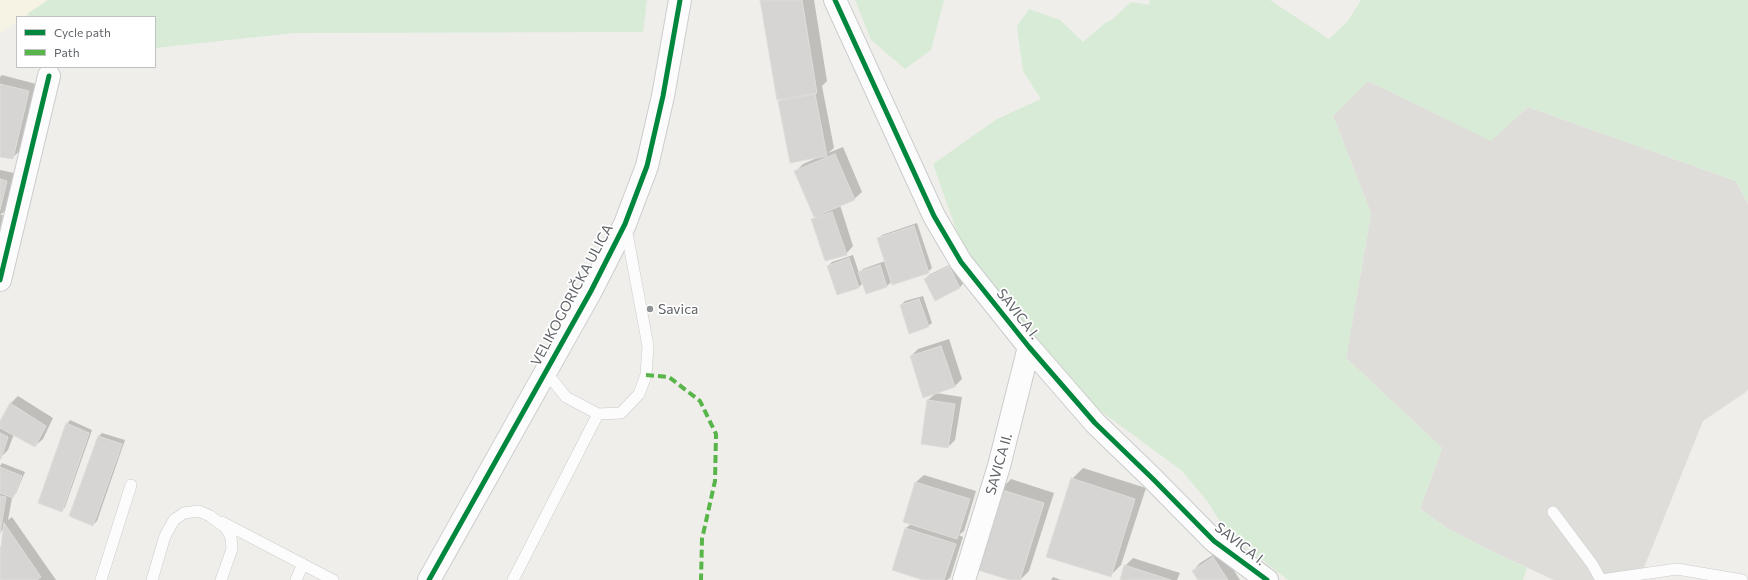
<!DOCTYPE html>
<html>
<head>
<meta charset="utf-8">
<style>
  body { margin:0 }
  #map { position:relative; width:1748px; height:580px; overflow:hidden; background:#efeeea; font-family:Commissioner,sans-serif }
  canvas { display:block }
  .legend { position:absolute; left:16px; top:16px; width:140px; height:52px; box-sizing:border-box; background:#fff; border:1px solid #bfc1c3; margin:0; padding:5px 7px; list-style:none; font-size:12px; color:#5f6368 }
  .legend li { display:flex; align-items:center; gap:8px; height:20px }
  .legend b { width:20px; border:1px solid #bfc1c3 }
</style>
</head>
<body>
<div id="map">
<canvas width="1748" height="580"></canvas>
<ul class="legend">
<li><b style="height:5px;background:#00873e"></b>Cycle path</li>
<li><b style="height:5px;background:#58b549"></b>Path</li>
</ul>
</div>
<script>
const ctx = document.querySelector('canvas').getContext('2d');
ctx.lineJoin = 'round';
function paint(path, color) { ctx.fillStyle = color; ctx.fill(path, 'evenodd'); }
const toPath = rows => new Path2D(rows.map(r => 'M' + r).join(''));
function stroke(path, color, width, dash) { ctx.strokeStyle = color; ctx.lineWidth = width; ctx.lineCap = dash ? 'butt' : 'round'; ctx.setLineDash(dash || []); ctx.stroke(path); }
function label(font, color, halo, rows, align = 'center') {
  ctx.font = font + ' Commissioner,sans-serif'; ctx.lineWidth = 3.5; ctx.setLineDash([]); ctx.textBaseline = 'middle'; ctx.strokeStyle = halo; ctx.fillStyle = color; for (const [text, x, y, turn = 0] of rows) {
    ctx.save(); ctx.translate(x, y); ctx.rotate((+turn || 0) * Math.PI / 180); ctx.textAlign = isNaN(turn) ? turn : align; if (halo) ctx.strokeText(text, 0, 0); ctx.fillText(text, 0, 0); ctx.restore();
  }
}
const commercial = toPath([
  [0,0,48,0,23,17,17,17,17,22,0,34]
]);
const industrial = toPath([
  [1368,81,1491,140,1528,107,1736,181,1748,204,1748,389,1746,392,1703,421,1639,580,1554,580,1487,549,1447,528,1420,509,1442,448,1346,358,1371,213,1333,116]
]);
const green = toPath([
  [48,0,647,0,643,32,294,33,155,48,155,17,30,17,27,14],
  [855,0,944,0,931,50,905,69,871,40],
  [1150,0,1270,0,1329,39,1348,21,1361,0,1748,0,1748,204,1736,181,1528,107,1491,141,1368,81,1333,116,1371,213,1346,358,1442,448,1420,509,1447,528,1487,549,1527,568,1523,580,1288,580,1226,532,1208,502,1181,470,1080,396,964,252,933,164,997,119,1041,99,1023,71,1017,26,1029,9,1060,20,1083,42,1105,23,1113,19,1131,2,1149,5]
]);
const shadow = toPath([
  [761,0,814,0,827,81,822,86,834,148,828,153,843,147,862,192,854,199,840,205,853,246,846,254,812,220,815,217,796,171,803,164,817,158,779,101,783,98],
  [2,75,36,84,20,151,12,158,0,156,0,77],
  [0,170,14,173,5,211,0,215,3,215,0,231],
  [917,223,932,268,928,272,892,281,887,286,866,292,863,283,859,287,828,266,832,262,853,255,859,273,863,269,885,261,878,239,882,235],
  [953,263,963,284,960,287,936,299,925,279,929,275],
  [923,296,932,323,928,326,901,305,905,301],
  [949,339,962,379,954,387,911,356,918,349],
  [936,393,962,397,955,440,948,447,928,400],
  [18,396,53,418,43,439,35,446,14,434,8,450,0,458,0,423,10,404],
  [70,420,92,430,65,507,62,511,67,424],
  [102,433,125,440,97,521,93,525,99,436],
  [2,463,25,472,16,493,12,498,8,520,12,517,56,580,0,580,0,547,2,548,4,528,0,533,0,466],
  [1083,468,1146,488,1121,565,1110,576,1072,479],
  [924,475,976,491,964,531,959,535,963,537,950,578,947,580,925,580,906,528,911,524,904,521,916,482],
  [1011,479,1054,493,1029,571,1020,580,1013,580,1000,490],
  [1221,550,1240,580,1199,580,1193,571,1200,563],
  [1133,558,1180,573,1177,580,1121,580,1125,566],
  [1053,577,1061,580,1051,580]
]);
const building = toPath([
  [760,0,802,0,817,93,777,100,760,0],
  [0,84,29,91,13,159,0,157,0,84],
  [815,94,827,156,790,163,778,101,815,94],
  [835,154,855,200,814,217,794,171,835,154],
  [0,179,7,181,0,210,0,179],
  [832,212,847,255,825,261,811,219,832,212],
  [914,226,929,273,892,285,877,238,914,226],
  [849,258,859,288,837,295,827,266,849,258],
  [880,265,887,287,866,294,858,272,880,265],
  [949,266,960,288,935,301,924,279,949,266],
  [919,299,929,327,909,334,900,305,919,299],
  [941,346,955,387,923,398,910,356,941,346],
  [927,400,955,404,948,448,921,444,927,400],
  [10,403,46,426,35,447,0,428,0,421,10,403],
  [66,423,89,433,62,512,38,503,66,423],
  [0,433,8,437,1,459,0,459,0,433],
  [98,436,122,444,93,526,69,516,98,436],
  [0,467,22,476,13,498,0,493,0,467],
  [1071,478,1135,499,1111,577,1046,557,1071,478],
  [915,482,970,499,957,539,903,522,915,482],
  [999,489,1044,503,1020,580,1010,580,974,569,999,489],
  [0,496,6,497,0,534,0,496],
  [4,523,41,577,37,580,0,580,0,554,4,523],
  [905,528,956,544,944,580,923,580,892,570,905,528],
  [1213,557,1228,580,1198,580,1192,571,1213,557],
  [1124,565,1171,580,1120,580,1124,565]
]);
const service = toPath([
  [545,371,566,397,598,414,621,413,639,394,646,375,648,346,626,228],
  [1553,512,1592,564,1601,580],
  [222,522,333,580],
  [101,580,131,485],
  [152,580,165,536,174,520,184,513,199,511,210,516,226,528,231,537,232,549,221,580],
  [296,580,303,564],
  [513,580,598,414],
  [1601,580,1677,569,1742,580]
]);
const minor = toPath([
  [835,0,934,216,961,262,1029,347,1095,423,1153,479,1214,541,1267,580],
  [0,280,49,76],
  [964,580,999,466,1029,347]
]);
const tertiary = toPath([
  [429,580,591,291,625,224,647,166,663,96,680,0]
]);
const quiet = toPath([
  [646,375,669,377,700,401,716,434,715,481,702,539,701,580]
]);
const cycleway = toPath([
  [835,0,934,216,961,262,1029,347,1095,423,1153,479,1214,541,1267,580],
  [0,280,49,76],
  [429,580,591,291,625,224,647,166,663,96,680,0]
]);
const markers = [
  [650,309,4,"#919496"]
];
const streetNames = [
  ["VELIKOGORIČKA ULICA",572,295,-62],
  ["SAVICA I.",1018,314,52],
  ["SAVICA II.",999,464,-74],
  ["SAVICA I.",1240,544,38]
];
const poiNames = [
  ["Savica",658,309]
];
paint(commercial, '#f7f3e4');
paint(industrial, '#dfddda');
paint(green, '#d8ebd6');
paint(shadow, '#0003');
paint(building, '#d6d5d3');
stroke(building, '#deddd9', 1);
stroke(service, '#cbcccc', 12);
stroke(minor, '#cbcccc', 24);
stroke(tertiary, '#cbcccc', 24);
stroke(service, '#fdfcfc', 11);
stroke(minor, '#fdfcfc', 22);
stroke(tertiary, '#fdfcfc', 22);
stroke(quiet, '#58b549', 4, [8, 4]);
stroke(cycleway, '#00873e', 5);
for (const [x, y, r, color] of markers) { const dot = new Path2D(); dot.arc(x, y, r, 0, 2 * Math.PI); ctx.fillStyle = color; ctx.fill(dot); stroke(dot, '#fff', 1.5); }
label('14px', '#5f6368', '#fff', streetNames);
label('14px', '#5f6368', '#fff', poiNames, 'left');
</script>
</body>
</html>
